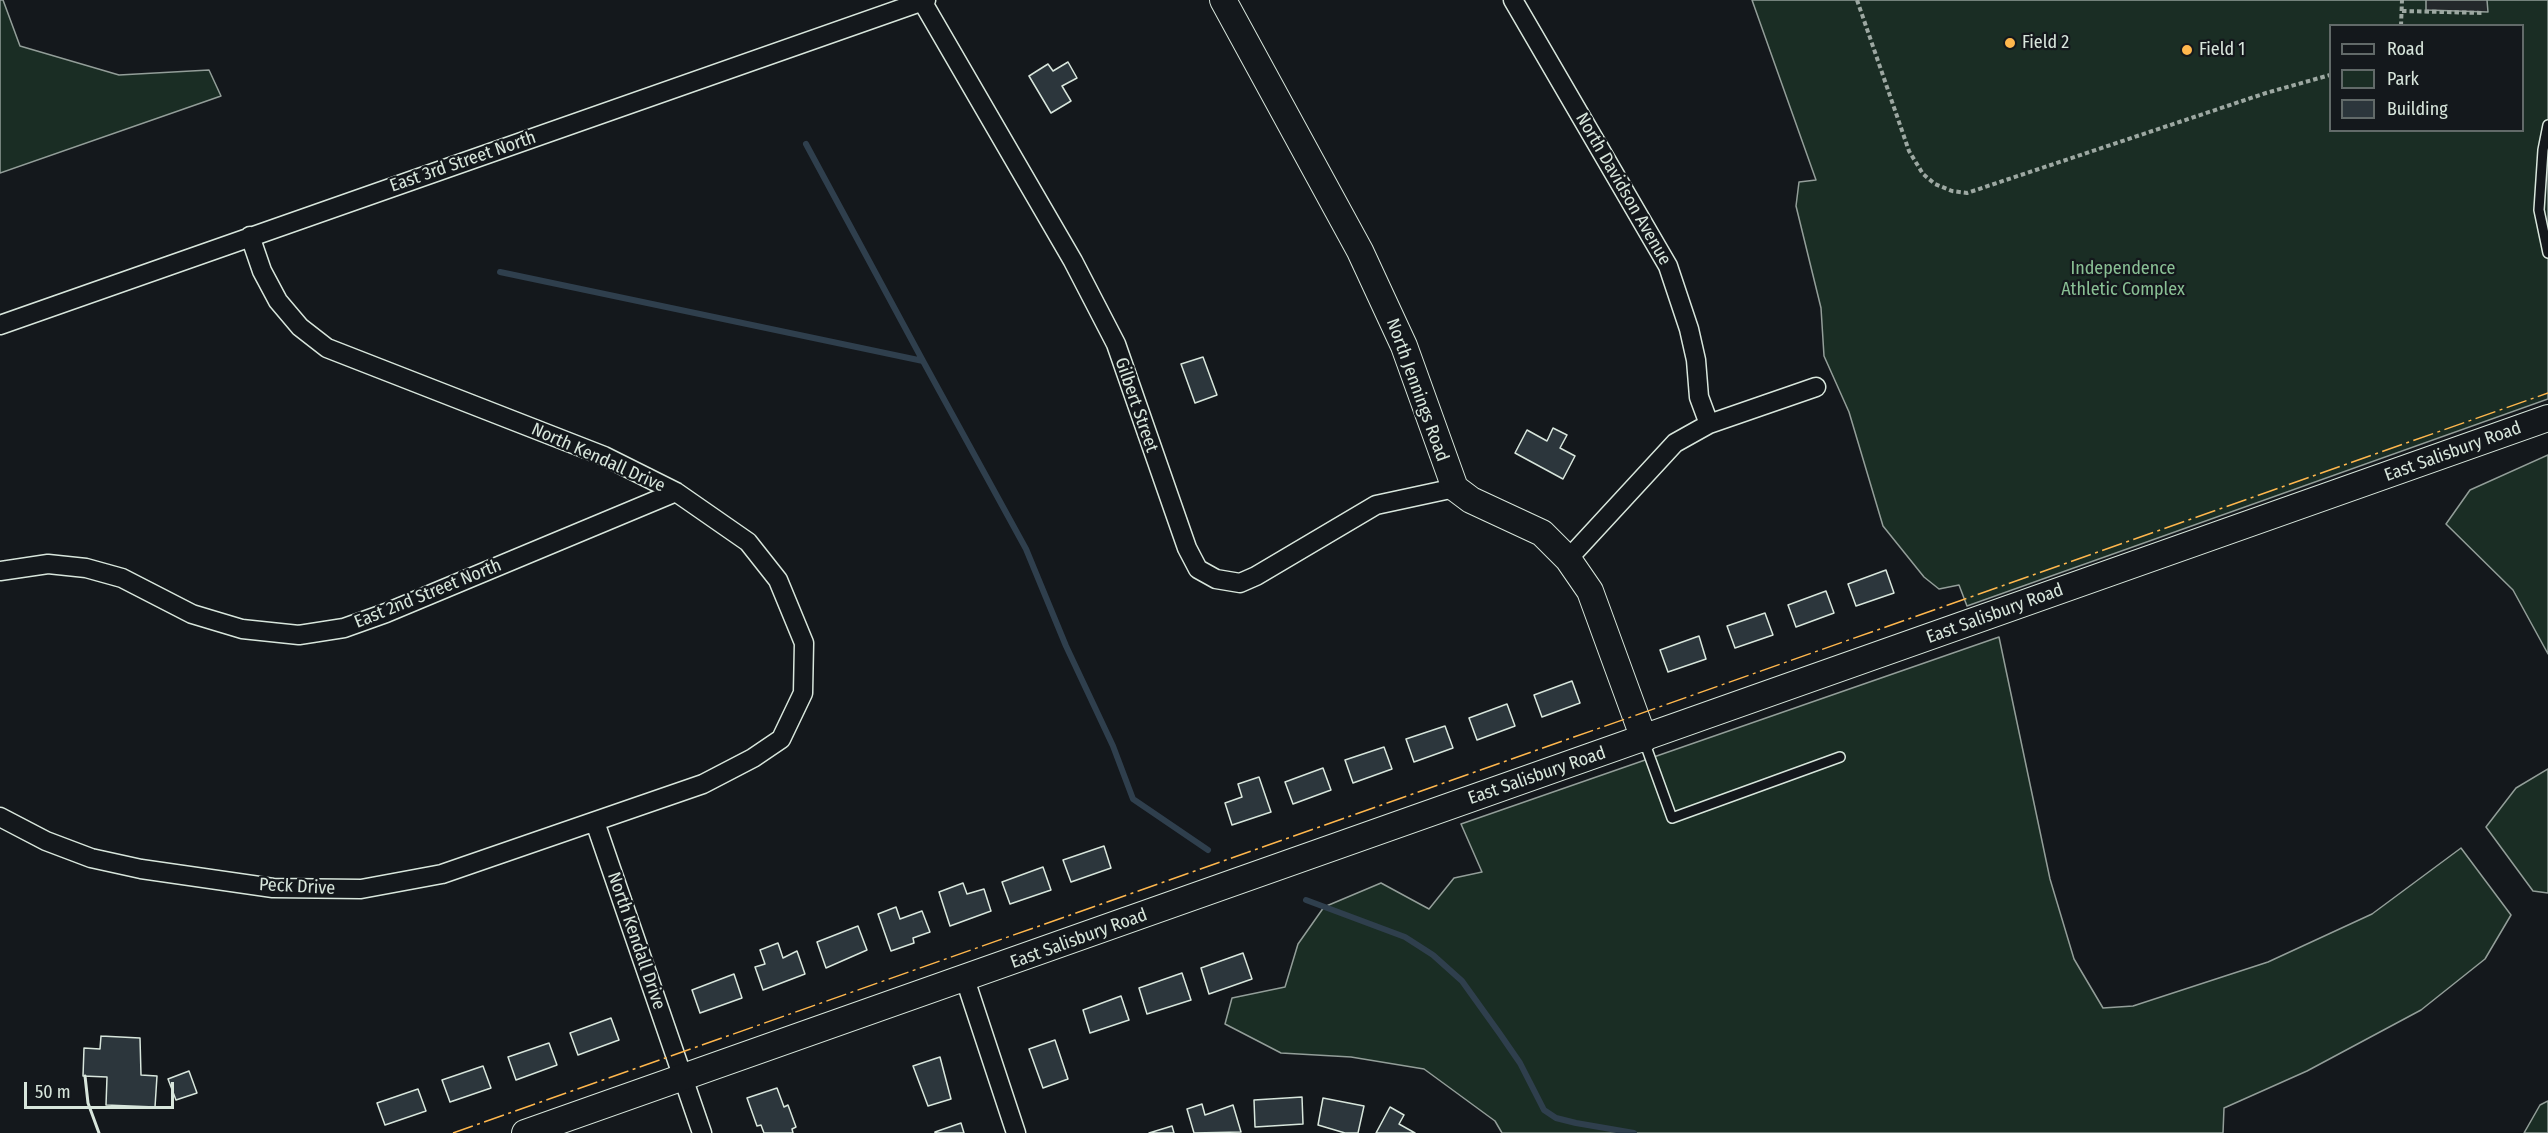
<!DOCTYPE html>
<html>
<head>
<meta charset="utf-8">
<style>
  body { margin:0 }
  #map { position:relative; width:2548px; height:1133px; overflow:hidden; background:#14181c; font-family:"Fira Sans Condensed",sans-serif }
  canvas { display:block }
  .legend { position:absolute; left:2329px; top:24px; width:195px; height:108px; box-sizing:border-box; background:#14181c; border:2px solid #626a69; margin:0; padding:8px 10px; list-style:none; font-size:18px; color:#d8e6dc }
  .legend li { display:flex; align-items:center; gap:12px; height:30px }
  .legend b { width:30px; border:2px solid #626a69 }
  .scale { position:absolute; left:24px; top:1082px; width:150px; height:27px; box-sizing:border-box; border:3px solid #d8e6dc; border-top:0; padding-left:8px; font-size:18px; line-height:21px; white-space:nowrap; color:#d8e6dc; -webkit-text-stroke:4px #14181c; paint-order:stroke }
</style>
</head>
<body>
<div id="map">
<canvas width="2548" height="1133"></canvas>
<ul class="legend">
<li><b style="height:8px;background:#14181c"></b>Road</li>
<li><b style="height:16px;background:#1a2d24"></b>Park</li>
<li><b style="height:16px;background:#2c363c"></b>Building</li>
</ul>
<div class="scale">50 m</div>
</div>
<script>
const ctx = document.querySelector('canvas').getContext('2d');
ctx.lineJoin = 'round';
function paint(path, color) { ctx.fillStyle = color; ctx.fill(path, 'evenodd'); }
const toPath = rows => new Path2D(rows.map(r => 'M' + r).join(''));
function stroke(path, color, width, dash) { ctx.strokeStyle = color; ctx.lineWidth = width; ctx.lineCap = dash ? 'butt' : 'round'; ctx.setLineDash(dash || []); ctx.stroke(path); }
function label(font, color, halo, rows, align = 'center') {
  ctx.font = font + ' "Fira Sans Condensed",sans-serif'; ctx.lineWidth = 4.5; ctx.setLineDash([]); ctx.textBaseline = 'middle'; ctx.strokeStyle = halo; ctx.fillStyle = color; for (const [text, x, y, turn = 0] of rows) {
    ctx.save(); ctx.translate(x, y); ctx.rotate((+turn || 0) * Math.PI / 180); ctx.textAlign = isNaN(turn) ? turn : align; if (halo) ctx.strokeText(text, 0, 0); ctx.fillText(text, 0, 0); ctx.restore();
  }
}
const green = toPath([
  [0,0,3,0,20,46,119,75,209,70,221,96,0,173,0,0],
  [1752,0,2548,0,2548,399,1967,606,1959,585,1939,589,1924,577,1883,526,1849,412,1824,356,1821,308,1796,206,1799,182,1816,180,1752,0],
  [2330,26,2522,26,2522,130,2330,130,2330,26],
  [2548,455,2548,654,2513,590,2446,524,2470,490,2548,455],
  [1999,637,2050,879,2074,959,2103,1008,2133,1006,2268,962,2372,914,2461,848,2511,915,2485,959,2421,1010,2307,1071,2224,1108,2223,1133,1502,1133,1495,1121,1424,1069,1351,1057,1281,1053,1225,1024,1232,998,1285,987,1298,944,1324,907,1381,883,1429,909,1454,878,1482,872,1461,824,1999,637],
  [2548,769,2548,893,2533,891,2486,827,2516,788,2548,769],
  [2548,1101,2548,1133,2524,1133,2540,1105,2548,1101]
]);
const parking = toPath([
  [2426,0,2487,0,2488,12,2426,10,2426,0]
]);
const stream = toPath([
  [806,144,923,361],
  [500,272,923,361,1026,549,1066,646,1113,746,1133,799,1208,850],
  [1306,900,1405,937,1433,955,1462,981,1500,1034,1520,1063,1544,1110,1556,1118,1576,1123,1634,1133]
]);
const building = toPath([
  [1068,62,1077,78,1062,86,1071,101,1051,113,1029,76,1048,64,1053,71,1068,62],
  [1203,357,1217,395,1195,403,1181,364,1203,357],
  [1553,428,1567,435,1560,448,1575,456,1563,479,1515,453,1527,430,1547,441,1553,428],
  [1886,570,1894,593,1856,606,1848,584,1886,570],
  [1826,591,1834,613,1796,627,1788,605,1826,591],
  [1765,613,1773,635,1735,648,1727,626,1765,613],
  [1699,636,1706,659,1668,672,1660,650,1699,636],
  [1572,681,1580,703,1542,717,1534,695,1572,681],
  [1507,704,1515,726,1477,740,1469,718,1507,704],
  [1445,726,1453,748,1414,762,1406,739,1445,726],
  [1384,747,1392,769,1353,783,1345,760,1384,747],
  [1323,768,1331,790,1293,804,1285,782,1323,768],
  [1259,777,1271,812,1232,825,1225,803,1242,797,1238,784,1259,777],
  [1104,846,1111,868,1071,882,1063,860,1104,846],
  [1043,867,1051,890,1010,904,1002,882,1043,867],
  [963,883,967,894,984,889,991,911,950,926,939,892,963,883],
  [896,907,900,919,922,911,930,932,913,938,914,943,891,951,878,914,896,907],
  [858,926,867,950,826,968,817,942,858,926],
  [778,943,783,958,797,951,805,974,763,990,755,967,765,964,760,950,778,943],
  [1243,953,1252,979,1209,994,1201,968,1243,953],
  [1182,973,1191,1000,1147,1014,1139,988,1182,973],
  [734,974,742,998,700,1013,692,990,734,974],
  [1121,996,1129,1020,1090,1033,1083,1010,1121,996],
  [611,1018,619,1040,578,1055,570,1033,611,1018],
  [101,1036,140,1038,141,1075,157,1076,155,1107,106,1105,107,1077,83,1076,84,1048,100,1049,101,1036],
  [1055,1040,1068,1079,1043,1088,1029,1049,1055,1040],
  [549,1043,557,1065,516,1080,508,1057,549,1043],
  [940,1057,951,1099,928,1106,913,1066,940,1057],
  [483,1066,491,1088,450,1102,442,1080,483,1066],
  [189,1071,197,1093,176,1100,168,1079,189,1071],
  [777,1088,784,1107,788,1105,796,1127,792,1129,793,1133,764,1133,761,1125,757,1126,747,1098,777,1088],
  [418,1089,426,1111,385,1125,377,1103,418,1089],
  [1302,1097,1303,1124,1255,1127,1254,1100,1302,1097],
  [1323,1098,1364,1106,1358,1133,1345,1133,1318,1125,1323,1098],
  [1202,1104,1205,1115,1233,1105,1241,1132,1194,1133,1187,1109,1202,1104],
  [1390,1107,1404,1115,1399,1124,1415,1133,1376,1133,1390,1107],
  [961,1123,964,1133,935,1133,935,1132,961,1123],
  [1172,1126,1174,1133,1149,1133,1172,1126]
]);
const path = toPath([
  [1857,0,1909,151,1923,174,1935,184,1952,191,1967,193,2266,93,2330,75],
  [2402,11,2484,13],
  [2401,26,2402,0]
]);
const lane = toPath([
  [2548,125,2543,150,2539,210,2548,253],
  [1644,741,1672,818,1840,757]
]);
const street = toPath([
  [1513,0,1668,266,1689,329,1696,360,1699,397,1709,424],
  [922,1,1073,261,1116,344,1187,548,1198,569,1216,579,1240,583,1256,576,1376,505,1455,488],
  [0,325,926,0],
  [1568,559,1675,443,1709,424,1816,387],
  [0,571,48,564,86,568,122,578,192,614,242,629,299,635,344,628,386,613,676,492],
  [0,817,46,841,91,858,141,869,273,888,361,889,442,874,703,784,753,758,781,739,803,693,804,643,778,580,748,542,676,492,604,456,327,348,300,327,278,301,262,271,250,236],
  [595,822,702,1133],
  [965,979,1016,1133]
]);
const secondary = toPath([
  [1223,0,1360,251,1404,346,1455,488,1471,500,1542,533,1568,559,1590,591,1644,739],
  [525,1133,2548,418]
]);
const wall = toPath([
  [85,1076,88,1103,99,1133]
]);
const power = toPath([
  [453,1133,2548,393]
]);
const markers = [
  [2010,43,6,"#ffb74d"],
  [2187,50,6,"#ffb74d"]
];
const poiNames = [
  ["Field 2",2022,43],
  ["Field 1",2199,50]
];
const streetNames = [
  ["East 3rd Street North",463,162,-19],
  ["North Davidson Avenue",1623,189,60],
  ["North Jennings Road",1417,390,70],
  ["Gilbert Street",1136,405,71],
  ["East Salisbury Road",2453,452,-20],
  ["North Kendall Drive",598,458,24],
  ["East 2nd Street North",428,594,-22],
  ["East Salisbury Road",1995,614,-20],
  ["East Salisbury Road",1537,776,-19],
  ["Peck Drive",297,887,3],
  ["East Salisbury Road",1079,939,-20],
  ["North Kendall Drive",636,941,71]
];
const parkNames = [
  ["Independence",2123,269],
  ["Athletic Complex",2123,290]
];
paint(green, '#1a2d24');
stroke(green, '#939e99', 1.5);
paint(parking, '#24282b');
stroke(parking, '#939e99', 1.5);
stroke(stream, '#2f3f4d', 6);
paint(building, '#2c363c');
stroke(building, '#d8e6dc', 1.5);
stroke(lane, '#d8e6dc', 12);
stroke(street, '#d8e6dc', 21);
stroke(secondary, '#d8e6dc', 28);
stroke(path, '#9da8a2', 4, [4.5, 3]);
stroke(lane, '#14181c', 9);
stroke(street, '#14181c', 18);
stroke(secondary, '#14181c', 26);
stroke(wall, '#d8e6dc', 3);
stroke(power, '#ffb74d', 1.5, [21, 4.5, 3, 4.5]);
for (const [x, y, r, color] of markers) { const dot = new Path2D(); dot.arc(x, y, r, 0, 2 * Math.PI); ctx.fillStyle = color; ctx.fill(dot); stroke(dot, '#14181c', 2); }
label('18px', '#d8e6dc', '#14181c', poiNames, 'left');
label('18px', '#d8e6dc', '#14181c', streetNames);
label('18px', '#8ac095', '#14181c', parkNames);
</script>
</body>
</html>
